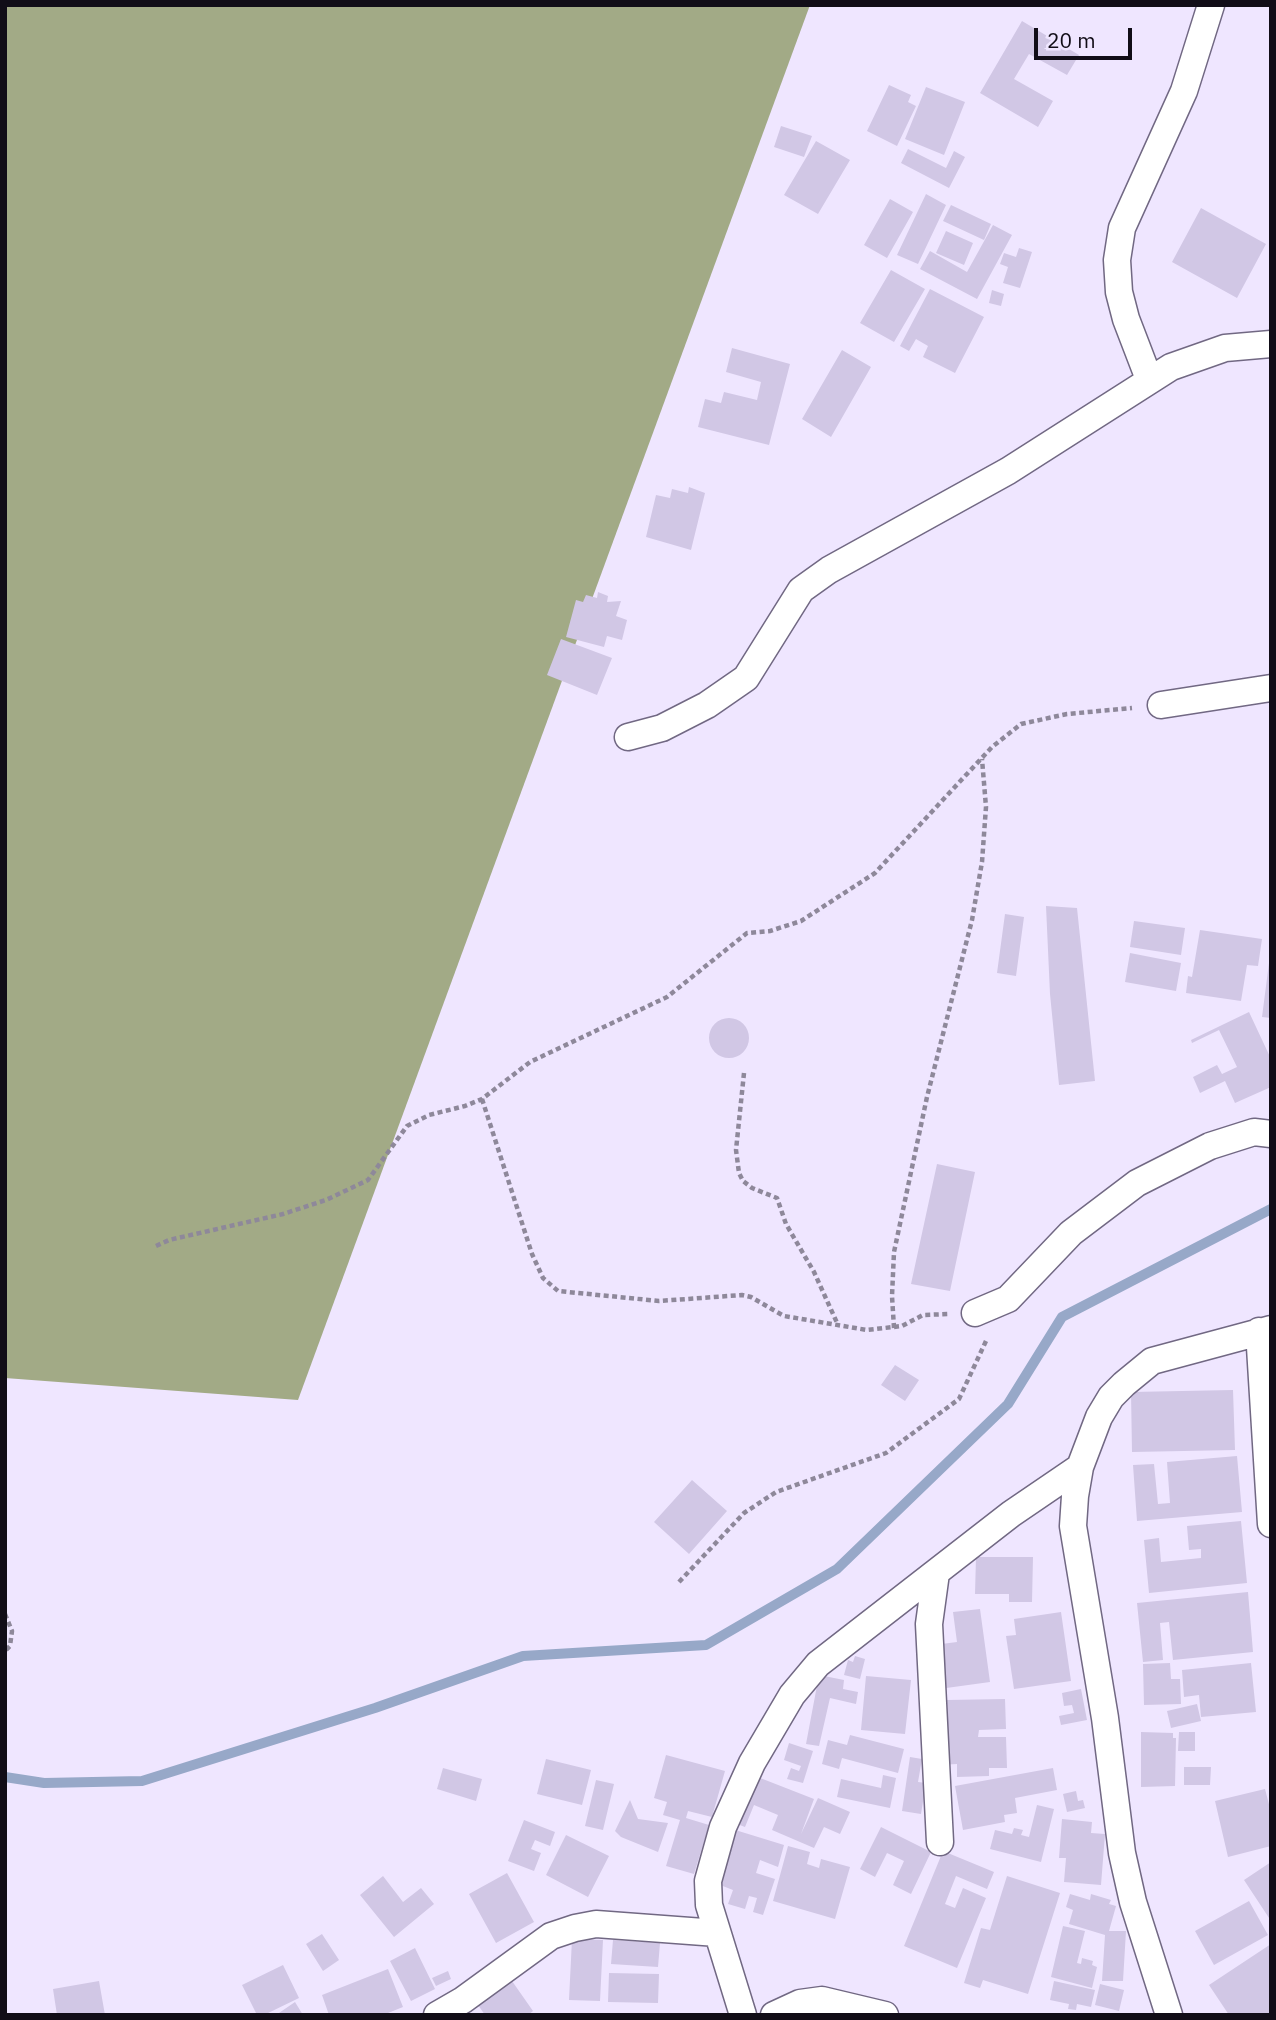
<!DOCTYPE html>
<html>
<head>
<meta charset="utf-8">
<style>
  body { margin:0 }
  #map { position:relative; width:1276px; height:2020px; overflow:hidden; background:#efe6ff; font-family:"IBM Plex Sans",sans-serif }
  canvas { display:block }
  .frame { position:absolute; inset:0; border:7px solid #110d17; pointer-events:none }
  .scale { position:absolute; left:1034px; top:28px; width:98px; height:32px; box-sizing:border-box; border:4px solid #110d17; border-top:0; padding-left:9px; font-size:21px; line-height:24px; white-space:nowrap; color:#110d17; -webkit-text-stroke:5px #efe6ff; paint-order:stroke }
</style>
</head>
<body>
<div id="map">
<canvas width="1276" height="2020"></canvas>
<div class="frame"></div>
<div class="scale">20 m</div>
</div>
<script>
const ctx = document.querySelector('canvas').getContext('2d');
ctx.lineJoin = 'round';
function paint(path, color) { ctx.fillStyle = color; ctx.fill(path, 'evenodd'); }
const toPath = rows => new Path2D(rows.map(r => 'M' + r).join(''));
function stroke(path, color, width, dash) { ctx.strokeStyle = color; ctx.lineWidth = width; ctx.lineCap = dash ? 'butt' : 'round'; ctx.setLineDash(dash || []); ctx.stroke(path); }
const forest = toPath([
  [5,5,810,5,298,1400,5,1378]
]);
const stream = toPath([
  [5,1777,44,1783,142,1781,375,1708,523,1656,706,1645,837,1569,1008,1404,1062,1317,1271,1209]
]);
const building = toPath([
  [1022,21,1079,55,1067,75,1029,54,1014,79,1053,101,1038,127,980,93],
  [889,85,911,95,908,102,916,106,897,146,867,131],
  [926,87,965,102,944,155,905,139],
  [781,126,812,136,804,157,774,147],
  [816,141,850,160,818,214,784,195],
  [908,149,946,168,954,151,965,157,949,188,901,163],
  [926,194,946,205,918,264,897,255],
  [890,199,913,212,887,258,864,245],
  [951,205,991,224,984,240,943,221],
  [1201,208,1266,244,1237,298,1172,262],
  [993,225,1012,235,977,299,920,269,930,251,967,272],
  [946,231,973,243,964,265,936,253],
  [1019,248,1032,252,1020,288,1003,283,1008,267,1000,264,1004,253,1016,257],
  [891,270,925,289,894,342,860,323],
  [930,289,984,317,955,373,923,357,928,346,916,339,909,351,900,346],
  [992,290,1004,294,1001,306,989,303],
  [732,348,790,364,769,445,698,427,705,399,721,403,724,392,757,400,761,382,726,372],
  [842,350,871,367,831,437,802,419],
  [689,487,705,493,691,550,646,537,656,495,670,498,672,489,688,493],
  [598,592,608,596,607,602,621,601,616,616,627,620,622,640,607,636,604,647,566,637,576,600,583,602,586,595,597,598],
  [561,639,612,658,597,695,547,675],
  [1046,906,1077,908,1095,1081,1059,1085,1050,994],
  [1005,914,1024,917,1016,976,997,973],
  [1134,921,1185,928,1181,955,1130,947],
  [1200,930,1262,939,1258,966,1247,965,1241,1001,1186,993,1188,976,1192,977],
  [1130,953,1181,963,1176,991,1125,982],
  [1269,963,1271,963,1271,1018,1262,1017],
  [1249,1012,1271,1059,1271,1087,1235,1103,1225,1081,1200,1093,1193,1077,1217,1065,1222,1074,1237,1067,1219,1030,1192,1043,1191,1040],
  '709 1038a20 20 0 1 1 40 0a20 20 0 1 1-40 0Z',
  [937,1164,975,1172,950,1291,911,1284],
  [895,1365,919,1380,905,1401,881,1385],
  [1233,1390,1235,1450,1132,1452,1131,1392],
  [1237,1456,1242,1512,1137,1521,1133,1465,1154,1464,1158,1504,1170,1503,1167,1462],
  [692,1480,727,1511,689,1554,654,1522],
  [1241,1521,1247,1583,1149,1593,1144,1540,1159,1538,1161,1562,1201,1558,1201,1549,1189,1550,1187,1526],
  [976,1557,1033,1557,1032,1602,1009,1602,1009,1594,975,1594],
  [1248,1592,1253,1652,1173,1660,1169,1622,1160,1623,1163,1660,1143,1662,1137,1603],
  [980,1609,990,1682,939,1689,934,1645,957,1642,953,1612],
  [1061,1612,1071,1681,1014,1689,1006,1636,1016,1635,1014,1619],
  [855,1656,865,1659,860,1679,844,1675,848,1660,853,1662],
  [1170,1663,1171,1679,1180,1679,1181,1704,1144,1705,1143,1664],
  [1251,1663,1256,1712,1201,1717,1199,1695,1184,1697,1182,1670],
  [819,1675,844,1680,843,1689,858,1692,856,1704,830,1698,819,1746,806,1744],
  [866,1676,911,1680,905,1734,861,1730],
  [1081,1689,1087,1720,1061,1725,1059,1716,1074,1713,1072,1705,1064,1706,1062,1693],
  [1005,1699,1006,1729,979,1730,978,1737,1006,1737,1007,1768,989,1768,989,1776,957,1777,957,1764,939,1765,948,1745,947,1700],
  [1197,1704,1201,1721,1171,1728,1167,1711],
  [1141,1732,1173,1733,1173,1738,1176,1738,1175,1786,1141,1787],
  [1179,1732,1195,1732,1195,1751,1178,1751],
  [850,1735,904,1749,898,1773,842,1758,839,1769,822,1764,828,1740,847,1745],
  [789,1743,813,1751,803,1783,787,1779,791,1768,799,1771,801,1766,784,1760],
  [666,1755,725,1771,712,1817,688,1811,686,1818,709,1825,694,1874,666,1866,680,1820,663,1815,667,1802,654,1798],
  [910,1757,922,1759,918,1782,926,1783,921,1814,902,1811],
  [546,1759,591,1770,582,1805,537,1794],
  [1184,1767,1211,1767,1210,1785,1184,1785],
  [443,1768,482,1779,476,1801,437,1789],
  [1053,1768,1057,1790,1015,1798,1017,1813,1004,1815,1005,1822,963,1830,955,1786],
  [750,1774,814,1799,801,1834,818,1798,850,1812,840,1834,824,1827,814,1848,772,1830,778,1815,754,1805,745,1827,732,1822],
  [883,1775,896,1778,890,1808,837,1797,841,1779,881,1788],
  [596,1780,614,1784,603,1830,585,1826],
  [1265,1789,1271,1812,1271,1846,1228,1857,1215,1801],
  [1076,1791,1078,1801,1083,1800,1085,1808,1067,1812,1063,1794],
  [630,1800,638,1819,668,1823,658,1852,621,1837,615,1831],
  [1037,1805,1054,1809,1041,1862,990,1849,995,1830,1012,1834,1014,1828,1023,1830,1021,1835,1029,1837],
  [1062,1819,1092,1822,1091,1833,1105,1834,1101,1885,1064,1882,1066,1858,1059,1858],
  [524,1820,555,1832,550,1846,535,1840,531,1849,541,1853,534,1871,508,1861],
  [881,1827,931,1852,911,1894,893,1885,904,1861,887,1853,875,1877,860,1869],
  [732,1829,784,1845,778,1867,760,1860,756,1873,775,1879,763,1915,753,1912,757,1898,749,1896,745,1909,728,1904,733,1890,715,1883],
  [566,1835,609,1856,588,1897,546,1875],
  [788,1846,810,1852,807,1864,819,1868,821,1859,850,1867,835,1919,773,1901],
  [943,1851,994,1872,987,1889,956,1876,945,1904,955,1908,963,1888,986,1898,957,1968,904,1946],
  [1271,1862,1271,1921,1244,1880],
  [507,1873,534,1922,496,1943,469,1894],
  [383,1876,403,1902,421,1888,434,1904,394,1937,360,1895],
  [1007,1876,1060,1893,1028,1994,983,1980,980,1988,964,1983,981,1928,990,1930],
  [1070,1894,1090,1900,1091,1894,1111,1900,1109,1904,1116,1906,1109,1931,1126,1931,1123,1981,1102,1981,1105,1935,1069,1924,1073,1910,1066,1907],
  [1249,1901,1268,1935,1214,1965,1195,1931],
  [1063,1926,1085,1931,1077,1963,1081,1964,1082,1958,1093,1961,1092,1965,1097,1967,1092,1988,1051,1977],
  [322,1934,339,1960,323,1971,306,1944],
  [572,1939,603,1940,600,2001,569,2000],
  [613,1940,660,1943,658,1967,611,1964],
  [1271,1944,1271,2015,1229,2015,1209,1985],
  [415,1948,435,1989,411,2001,390,1961],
  [283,1965,299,1998,264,2015,257,2015,242,1985],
  [388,1969,403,2007,383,2015,329,2015,322,1995],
  [448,1971,451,1979,436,1986,432,1978],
  [609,1973,659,1974,658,2003,608,2002],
  [99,1981,105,2015,57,2015,53,1989],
  [512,1981,533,2011,528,2015,485,2015,478,2005],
  [1054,1981,1095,1990,1091,2007,1077,2004,1076,2010,1068,2009,1069,2004,1050,2000],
  [1100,1984,1124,1990,1119,2011,1095,2005],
  [295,2002,303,2015,276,2015]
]);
const path = toPath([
  [744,1073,736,1150,739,1173,743,1181,752,1188,777,1198,786,1224,814,1272,838,1325],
  [482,1099,532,1254,543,1278,558,1291,659,1301,742,1295,751,1297,784,1316,867,1330,902,1326,923,1315,949,1314],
  [156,1246,169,1240,283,1214,326,1200,368,1180,407,1126,429,1115,465,1106,482,1099,530,1062,667,997,747,933,770,931,801,921,875,873,992,747,1021,724,1067,714,1132,708],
  [894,1328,892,1296,894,1252,927,1097,972,920,982,862,986,807,982,759],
  [679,1582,744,1513,776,1492,886,1453,959,1399,986,1341],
  [5,1614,12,1631,10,1646,5,1651]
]);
const street = toPath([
  [1149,379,1126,319,1119,292,1117,260,1122,228,1184,91,1211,5],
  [1161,705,1271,688],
  [628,737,662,728,707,705,746,678,801,590,829,570,1008,471,1171,367,1225,348,1271,344],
  [975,1313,1008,1299,1071,1233,1137,1183,1210,1146,1254,1132,1271,1134],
  [1259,1331,1271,1524],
  [936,1573,929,1624,940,1842],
  [437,2015,463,2000,551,1936,575,1928,596,1924,717,1933],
  [743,2015,709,1905,708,1881,723,1827,752,1763,792,1695,818,1664,1011,1514,1080,1467],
  [774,2015,800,2003,822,2000,885,2015],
  [1169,2015,1133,1902,1122,1853,1105,1718,1073,1526,1075,1496,1080,1467,1099,1417,1111,1397,1124,1384,1152,1361,1271,1329]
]);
paint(forest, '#a2aa86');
stroke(stream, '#97a8c8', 10);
paint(building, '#d1c7e5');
stroke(street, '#716883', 29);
stroke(path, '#8e889a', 4.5, [5, 3.5]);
stroke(street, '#fff', 26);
</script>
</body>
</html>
